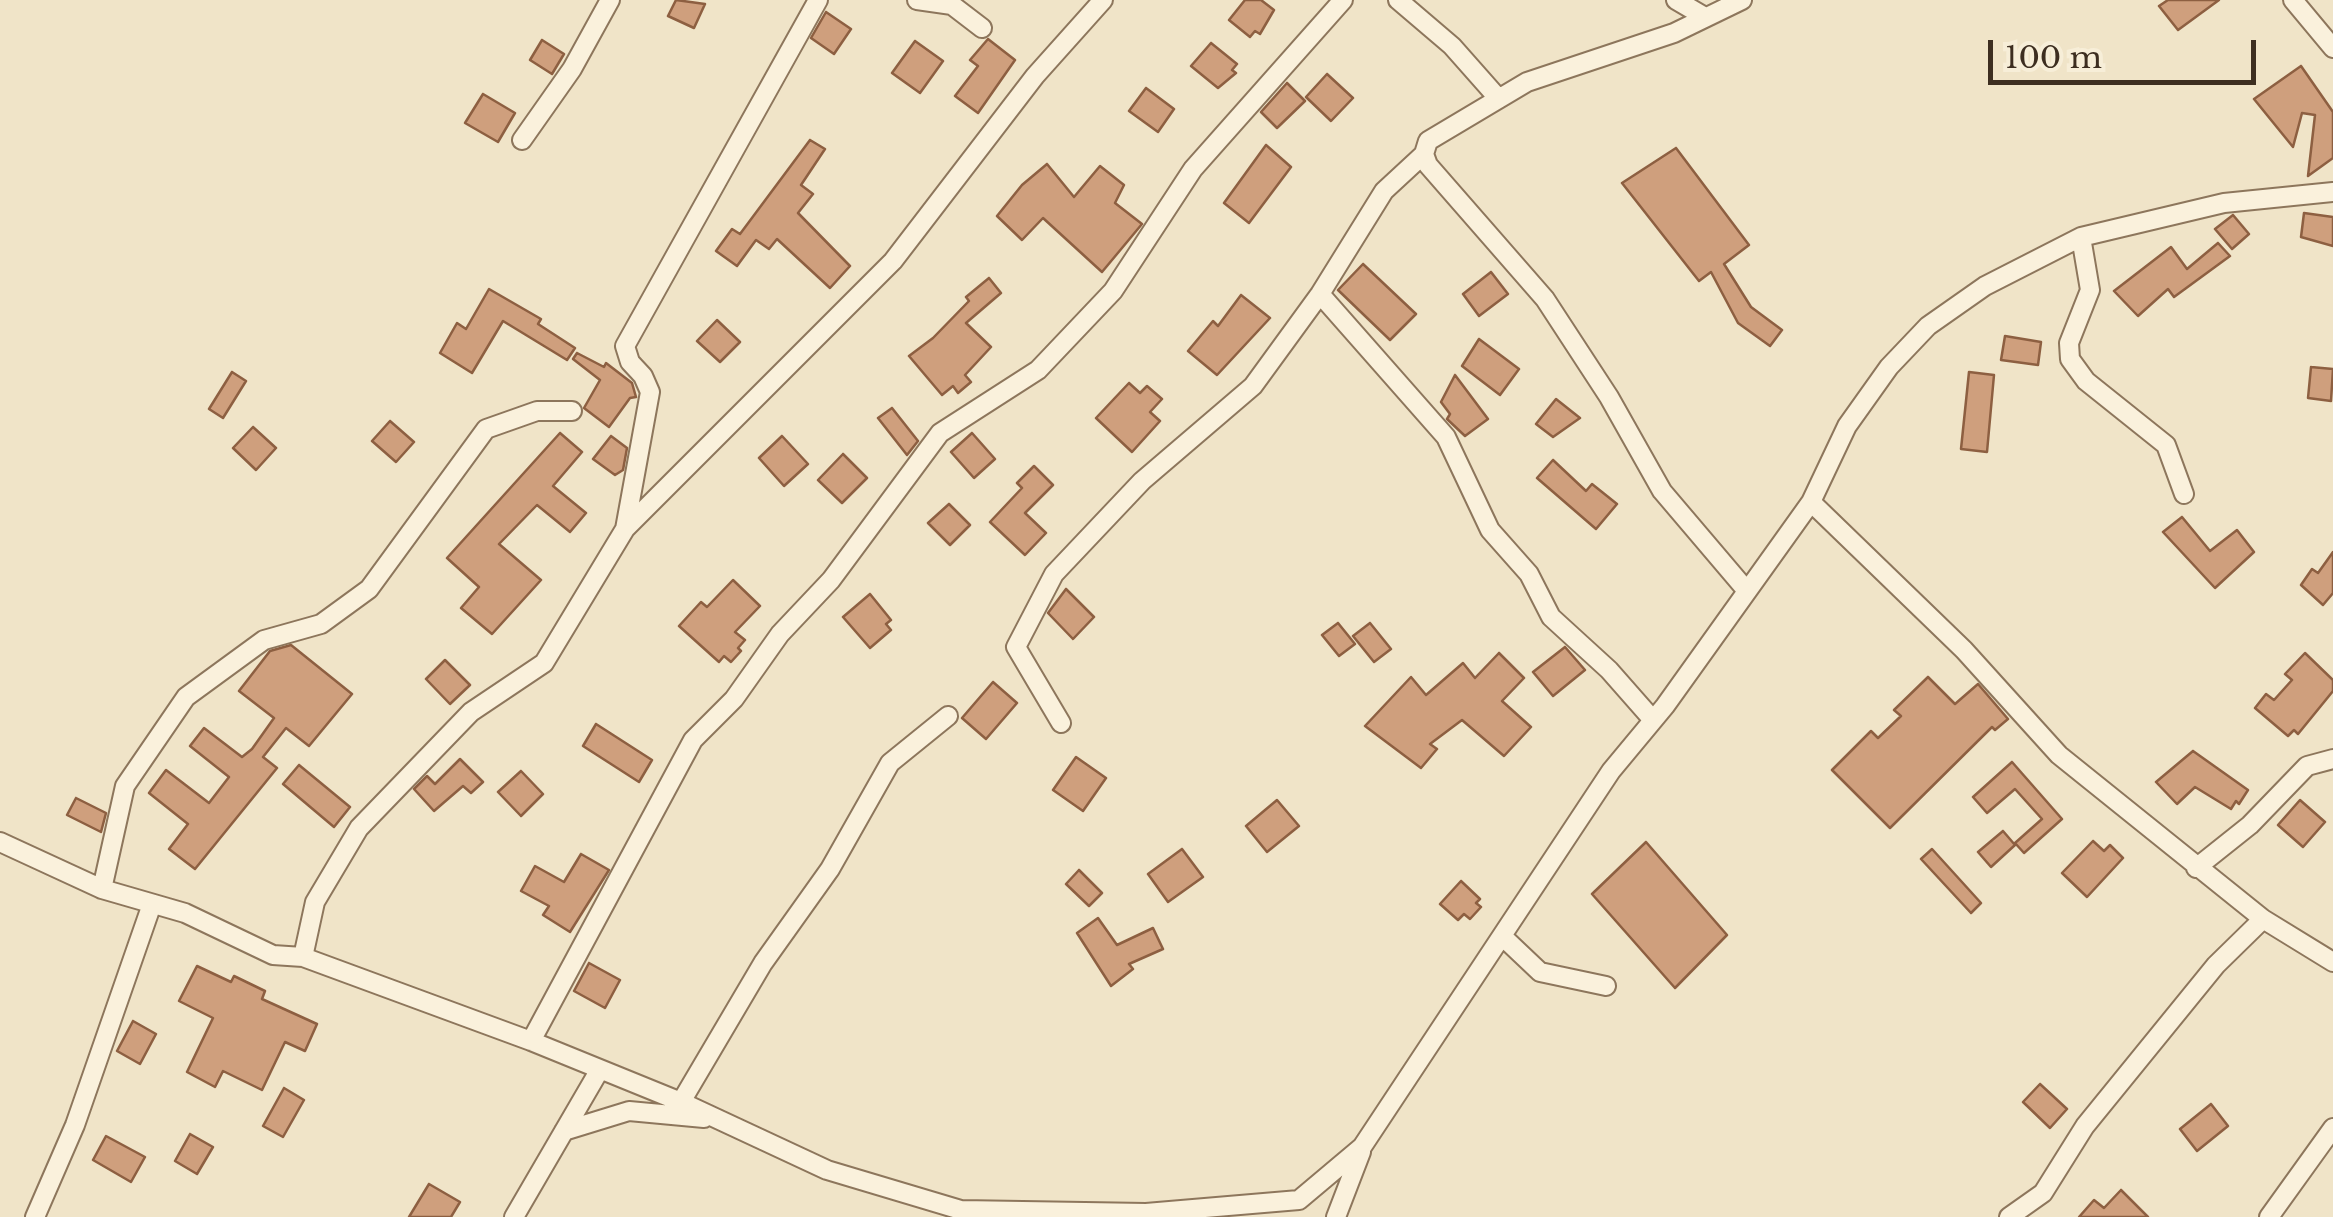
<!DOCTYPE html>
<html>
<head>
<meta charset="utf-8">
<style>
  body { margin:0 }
  #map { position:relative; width:2333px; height:1217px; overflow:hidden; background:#f0e4c8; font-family:"Libre Baskerville",serif }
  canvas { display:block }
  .scale { position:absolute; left:1988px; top:40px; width:268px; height:45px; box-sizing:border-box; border:5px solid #3d2e20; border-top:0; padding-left:12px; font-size:30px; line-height:35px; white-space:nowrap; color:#3d2e20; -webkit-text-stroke:8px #f7eed8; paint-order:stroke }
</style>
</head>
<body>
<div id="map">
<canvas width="2333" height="1217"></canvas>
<div class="scale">100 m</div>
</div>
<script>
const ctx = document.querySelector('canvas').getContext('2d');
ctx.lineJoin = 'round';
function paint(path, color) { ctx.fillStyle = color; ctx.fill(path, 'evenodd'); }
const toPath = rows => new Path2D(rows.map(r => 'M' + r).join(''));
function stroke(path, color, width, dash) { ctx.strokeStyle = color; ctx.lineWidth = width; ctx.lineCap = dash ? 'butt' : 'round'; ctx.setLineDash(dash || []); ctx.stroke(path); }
const building = toPath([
  [676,0,705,4,694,28,668,16,676,0],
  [1245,0,1261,0,1274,10,1260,34,1255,31,1250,37,1229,20,1245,0],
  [2168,0,2219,0,2178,30,2159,6,2168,0],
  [826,12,851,29,834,54,811,38,826,12],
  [988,39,1015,60,978,113,955,96,978,66,970,60,988,39],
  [542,40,564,54,552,74,530,60,542,40],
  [915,41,943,61,920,93,892,73,915,41],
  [1211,43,1237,64,1232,70,1236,73,1218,88,1191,66,1211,43],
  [2301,66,2333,112,2333,158,2308,176,2315,115,2302,113,2293,147,2254,99,2301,66],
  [1327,74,1353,98,1331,121,1306,97,1327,74],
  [1287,83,1305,101,1277,128,1261,112,1287,83],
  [1146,88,1174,109,1158,132,1129,111,1146,88],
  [483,94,515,113,498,142,465,123,483,94],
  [810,140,825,149,801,185,813,194,798,213,850,266,830,288,777,239,769,249,756,240,737,266,716,251,732,229,740,234,810,140],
  [1266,145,1291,167,1249,223,1224,203,1266,145],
  [1676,148,1749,245,1724,264,1751,307,1782,330,1770,346,1738,323,1711,272,1699,281,1622,183,1676,148],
  [1047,164,1074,197,1100,166,1124,185,1115,203,1142,224,1102,272,1043,218,1022,240,997,216,1022,185,1047,164],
  [2304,213,2333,217,2333,246,2301,237,2304,213],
  [2233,215,2249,234,2232,249,2215,229,2233,215],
  [2218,243,2230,256,2174,297,2168,289,2138,316,2114,291,2171,247,2187,269,2218,243],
  [1363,264,1416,314,1390,340,1338,290,1363,264],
  [1491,272,1508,294,1479,316,1463,294,1491,272],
  [989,278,1001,293,966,323,991,347,965,375,971,382,958,393,953,386,942,395,909,356,933,338,969,301,966,297,989,278],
  [489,289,541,319,538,324,575,348,567,360,503,321,472,373,440,353,457,323,466,329,489,289],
  [1241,295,1270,318,1217,375,1188,351,1213,321,1218,326,1241,295],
  [717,320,740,342,720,362,697,341,717,320],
  [2005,336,2041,342,2038,365,2001,360,2005,336],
  [1479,339,1519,369,1500,395,1462,366,1479,339],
  [577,353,604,367,606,363,632,383,636,397,630,398,609,427,584,408,600,380,573,359,577,353],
  [2311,367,2333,369,2331,401,2308,398,2311,367],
  [232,372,246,381,223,418,209,409,232,372],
  [1969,372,1994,375,1987,452,1961,449,1969,372],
  [1455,375,1488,419,1465,436,1447,419,1450,414,1441,402,1455,375],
  [1129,383,1140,393,1147,386,1162,399,1150,412,1160,421,1132,452,1096,418,1129,383],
  [1556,399,1580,418,1553,437,1536,424,1556,399],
  [892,408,918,441,907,455,878,418,892,408],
  [390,421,414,442,396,462,372,441,390,421],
  [253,427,276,448,256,470,233,448,253,427],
  [560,433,582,452,553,486,586,513,570,532,537,505,499,544,541,580,492,634,461,608,479,587,447,558,560,433],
  [972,433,995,459,974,478,951,452,972,433],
  [611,436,627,448,623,470,615,475,593,459,611,436],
  [782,436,808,464,784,486,759,458,782,436],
  [843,454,867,478,842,503,818,480,843,454],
  [1553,460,1586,491,1592,484,1617,504,1596,529,1537,478,1553,460],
  [1034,466,1053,485,1025,513,1046,533,1025,555,990,522,1022,488,1017,483,1034,466],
  [949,504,970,525,950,545,928,523,949,504],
  [2182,517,2210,551,2237,530,2254,552,2215,588,2163,532,2182,517],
  [2333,552,2333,593,2323,605,2301,585,2312,569,2318,573,2333,552],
  [733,580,760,606,735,632,745,640,738,648,741,651,731,662,724,656,719,662,679,626,701,602,707,607,733,580],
  [1066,589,1094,617,1073,639,1048,613,1066,589],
  [870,594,891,620,886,624,891,630,870,648,843,617,870,594],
  [1338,623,1355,644,1339,656,1322,635,1338,623],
  [1370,623,1391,649,1374,662,1353,636,1370,623],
  [291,645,352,694,309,746,286,728,263,757,277,768,195,869,169,849,188,824,149,793,166,770,209,803,229,777,190,746,204,728,242,757,252,749,274,718,239,691,270,651,291,645],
  [1565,647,1585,670,1553,696,1533,672,1565,647],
  [1499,653,1524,678,1502,701,1531,727,1504,756,1462,720,1430,744,1437,749,1421,768,1365,726,1411,677,1426,695,1463,663,1475,678,1499,653],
  [2305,653,2333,680,2333,691,2298,734,2294,730,2288,736,2255,708,2266,694,2274,700,2292,680,2285,674,2305,653],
  [445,660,470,685,450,704,426,679,445,660],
  [1928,677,1955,704,1978,684,2008,719,1995,730,1992,727,1890,828,1832,770,1871,731,1878,738,1901,716,1894,710,1928,677],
  [993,682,1017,703,986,739,962,718,993,682],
  [596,724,652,760,639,782,583,746,596,724],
  [2193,751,2248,790,2239,804,2236,801,2231,809,2195,787,2177,804,2156,782,2193,751],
  [1076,757,1106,778,1083,811,1053,790,1076,757],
  [460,759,483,782,471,793,463,786,434,811,414,789,427,776,435,784,460,759],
  [2012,762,2062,819,2024,853,2015,843,2042,819,2015,789,1987,813,1973,797,2012,762],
  [299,765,350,807,334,827,283,784,299,765],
  [521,771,543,794,521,816,498,792,521,771],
  [76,798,106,813,101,832,67,815,76,798],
  [1277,800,1299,826,1267,852,1246,826,1277,800],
  [2300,800,2325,822,2303,847,2278,825,2300,800],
  [2003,831,2015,845,1991,867,1978,852,2003,831],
  [2093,841,2104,851,2110,845,2123,858,2087,897,2062,873,2093,841],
  [1646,842,1727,935,1675,988,1592,894,1646,842],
  [1182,849,1203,877,1168,902,1148,874,1182,849],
  [1932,849,1981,903,1971,913,1921,859,1932,849],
  [581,854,609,870,570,932,543,915,549,906,521,891,535,866,564,882,581,854],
  [1079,870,1102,893,1089,906,1066,884,1079,870],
  [1461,881,1480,899,1476,903,1481,907,1470,919,1464,914,1458,920,1440,904,1461,881],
  [1098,918,1117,945,1153,928,1163,949,1129,964,1133,969,1111,986,1077,933,1098,918],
  [589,963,620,980,605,1008,574,991,589,963],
  [197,966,231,982,234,976,265,991,262,999,317,1024,305,1051,285,1042,262,1090,223,1071,215,1087,187,1072,213,1018,179,1001,197,966],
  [133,1021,156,1034,140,1064,117,1051,133,1021],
  [2040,1084,2067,1109,2050,1128,2023,1102,2040,1084],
  [284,1088,304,1100,283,1137,263,1126,284,1088],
  [2211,1104,2228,1126,2197,1151,2180,1129,2211,1104],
  [190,1134,213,1147,197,1174,175,1161,190,1134],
  [106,1136,145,1157,131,1182,93,1160,106,1136],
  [429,1184,460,1202,451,1217,409,1217,429,1184],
  [2121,1190,2148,1217,2079,1217,2094,1200,2104,1208,2121,1190]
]);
const minor = toPath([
  [917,0,952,5,982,28],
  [1398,0,1452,46,1498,98],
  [1676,0,1705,17],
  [2293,0,2333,48],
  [522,140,572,69,610,0],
  [1424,154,1428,165,1545,299,1609,397,1662,491,1747,591],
  [2081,237,2090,290,2069,343,2070,359,2086,381,2166,445,2184,494],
  [1320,294,1446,437,1490,530,1529,574,1551,617,1609,670,1653,720],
  [1811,502,1964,650,2059,755,2263,919,2333,962],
  [625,529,650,392,643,376,630,362,625,346,818,0],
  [1061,723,1016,647,1054,574,1142,481,1253,386,1320,294,1384,191,1424,154,1428,141,1527,82,1674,33,1742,0],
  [0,842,102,889,185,913,273,955,303,957,531,1041,681,1102,827,1170,961,1210,1146,1213,1299,1200,1362,1147,1611,771,1665,706,1811,502,1847,426,1889,367,1928,326,1985,286,2081,237,2224,203,2333,192],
  [2196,868,2250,825,2307,766,2333,759],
  [102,889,125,786,186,697,264,640,321,624,369,589,486,429,537,411,572,411],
  [1502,936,1540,972,1606,986],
  [303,957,315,902,359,828,471,712,544,663,625,529,893,261,1035,76,1103,0],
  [531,1041,693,740,734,699,780,634,831,580,940,433,1038,370,1113,291,1193,169,1343,0],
  [681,1102,763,963,830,869,890,763,948,716],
  [564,1131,629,1111,704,1118],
  [35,1217,75,1125,152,904],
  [514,1217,599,1071],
  [1336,1217,1361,1152],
  [2009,1217,2043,1193,2085,1126,2216,965,2263,919],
  [2269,1217,2333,1128]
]);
paint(building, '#cf9f7d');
stroke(building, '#8d5f41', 2.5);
stroke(minor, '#8d765c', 22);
stroke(minor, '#faf1dc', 18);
</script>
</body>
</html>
